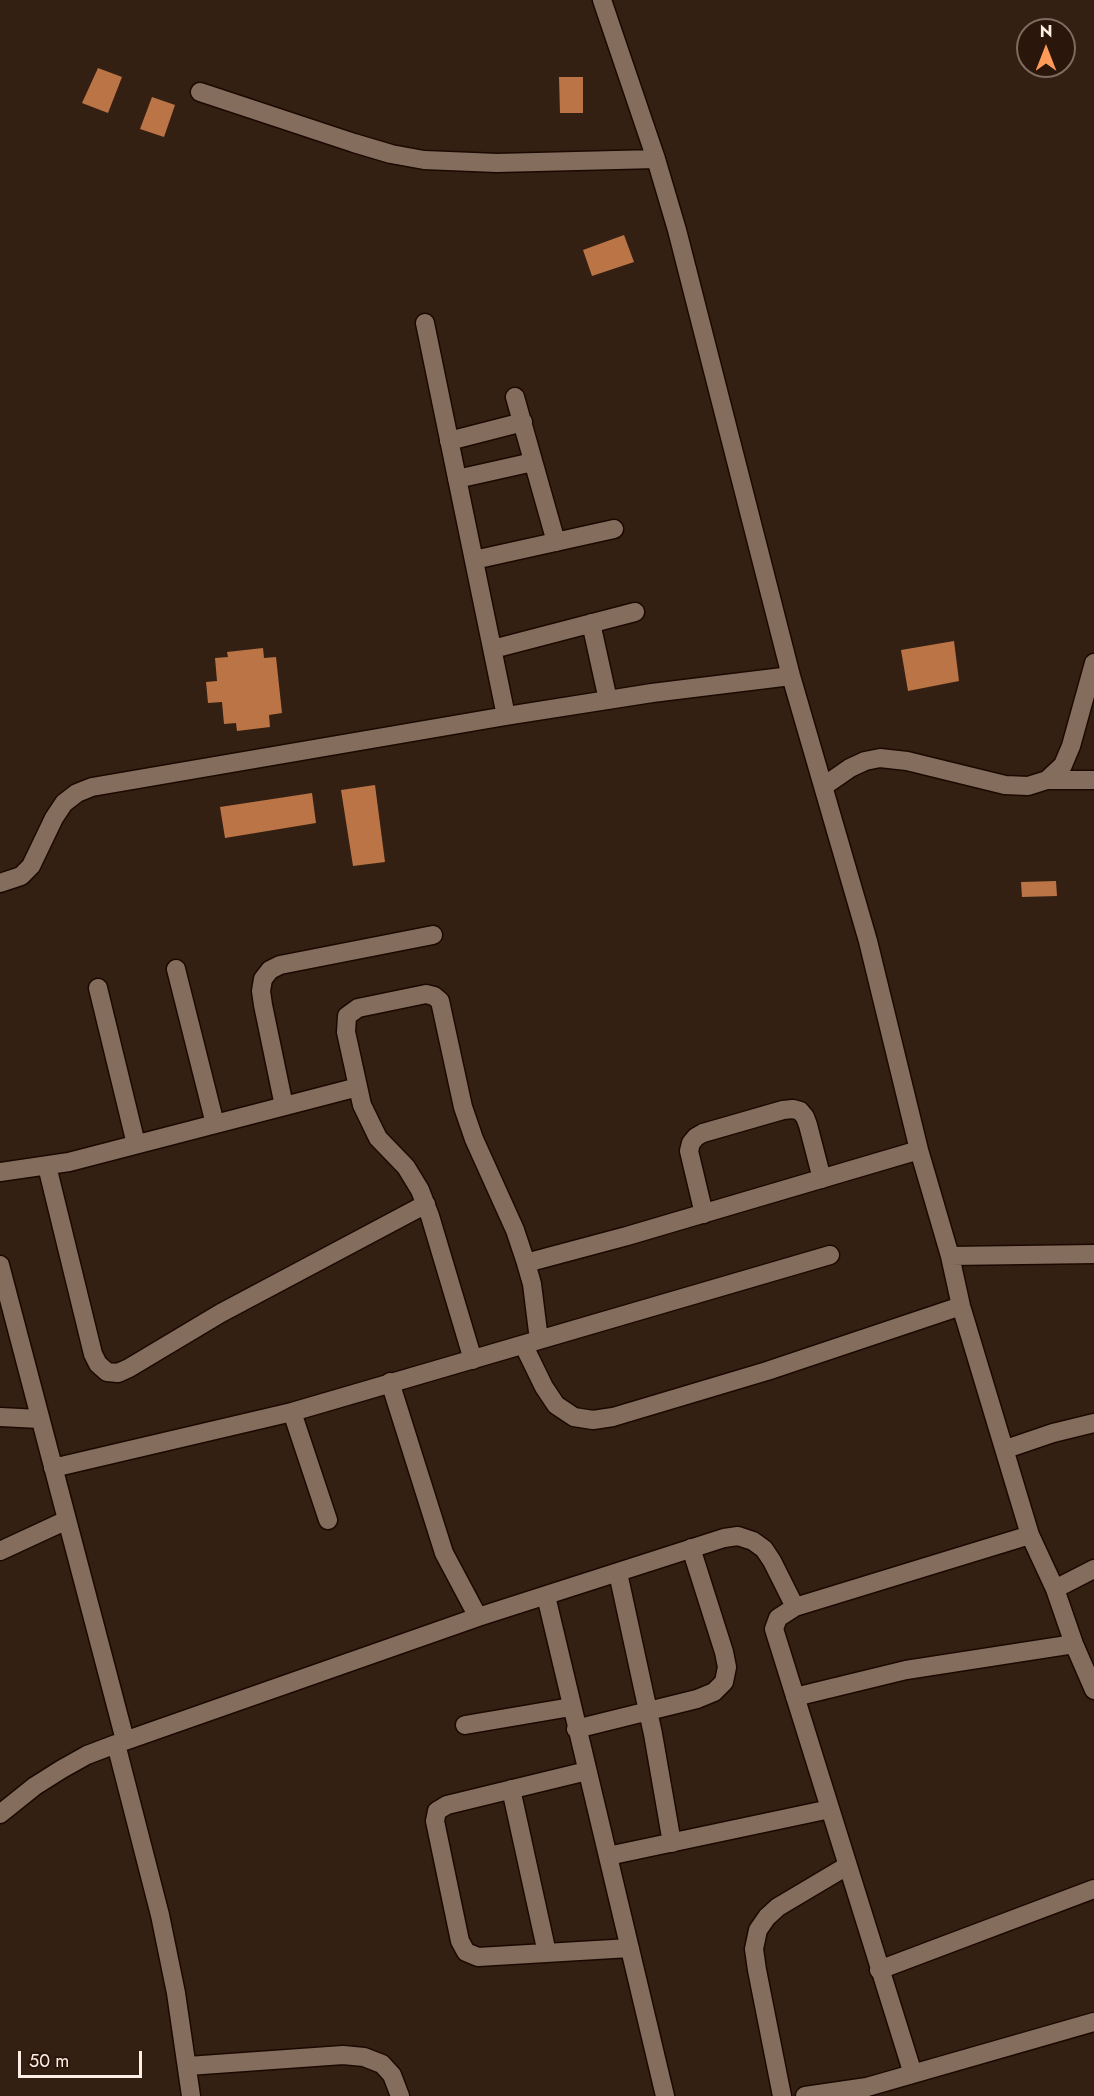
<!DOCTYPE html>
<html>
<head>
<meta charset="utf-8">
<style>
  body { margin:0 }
  #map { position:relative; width:1094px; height:2096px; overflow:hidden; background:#342013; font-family:Jost,sans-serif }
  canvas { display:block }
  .north { position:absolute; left:1016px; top:18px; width:60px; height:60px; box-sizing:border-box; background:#2a160a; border:2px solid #7e6c62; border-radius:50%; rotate:0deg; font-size:16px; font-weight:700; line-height:24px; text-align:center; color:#fdeee6 }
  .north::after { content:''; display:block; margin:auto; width:21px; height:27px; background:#fe9b59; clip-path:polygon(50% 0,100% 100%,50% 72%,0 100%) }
  .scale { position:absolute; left:18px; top:2051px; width:124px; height:27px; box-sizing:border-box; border:3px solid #fdeee6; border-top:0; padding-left:8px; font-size:18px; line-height:21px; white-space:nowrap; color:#fdeee6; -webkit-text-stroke:4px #2a160a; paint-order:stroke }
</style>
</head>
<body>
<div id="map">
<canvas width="1094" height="2096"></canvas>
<div class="north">N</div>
<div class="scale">50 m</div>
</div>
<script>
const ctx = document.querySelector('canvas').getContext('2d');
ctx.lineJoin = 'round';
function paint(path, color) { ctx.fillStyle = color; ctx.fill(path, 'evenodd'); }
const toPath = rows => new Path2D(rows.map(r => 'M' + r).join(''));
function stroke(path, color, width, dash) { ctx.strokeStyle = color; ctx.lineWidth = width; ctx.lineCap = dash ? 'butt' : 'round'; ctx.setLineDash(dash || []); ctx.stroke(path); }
const building = toPath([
  [98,68,122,77,108,113,82,103],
  [559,77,583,77,583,113,560,113],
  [152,97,175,105,164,137,140,129],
  [624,235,634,262,592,276,583,250],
  [954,641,959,681,908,691,901,650],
  [263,648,264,658,276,657,282,713,269,715,270,727,237,731,236,723,224,724,222,702,208,703,206,682,217,681,215,658,228,657,227,652],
  [375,785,385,862,353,866,341,790],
  [312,793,316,823,225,838,220,807],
  [1056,881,1057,896,1022,897,1021,882]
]);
const minor = toPath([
  [602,0,656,159,677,230,791,676,868,941,919,1150,950,1256,961,1306,1030,1535,1055,1589,1074,1644,1094,1690],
  [200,92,354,143,391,154,424,160,497,163,656,159],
  [425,323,506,716],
  [515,397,556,542],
  [449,441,523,422],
  [457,479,533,462],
  [474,560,614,529],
  [591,623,608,700],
  [493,649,635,612],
  [1047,780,1094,780],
  [824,786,850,768,865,761,880,758,907,761,1005,785,1028,786,1047,780,1063,765,1071,746,1094,663],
  [0,883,21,876,31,866,54,818,64,803,77,793,92,787,506,716,652,693,791,676],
  [176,969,215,1124],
  [98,988,136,1144],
  [284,1106,263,1005,261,991,263,979,270,970,280,965,433,935],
  [47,1166,93,1354,98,1364,107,1372,118,1373,129,1368,221,1313,426,1204],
  [0,1172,69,1162,358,1087],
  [704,1214,689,1151,691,1143,696,1137,703,1133,783,1110,793,1109,800,1111,805,1117,808,1125,822,1179],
  [950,1256,1094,1254],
  [526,1263,627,1236,919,1150],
  [0,1265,125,1740],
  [524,1346,544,1387,556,1405,574,1417,593,1420,613,1417,767,1371,961,1306],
  [473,1360,430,1216,420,1190,406,1167,378,1138,362,1105,346,1032,347,1016,358,1008,426,994,434,996,440,1001,463,1107,474,1139,515,1230,526,1263,532,1284,539,1340],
  [390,1382,444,1553,478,1617],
  [292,1412,328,1520],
  [0,1417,40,1419],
  [1006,1449,1053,1433,1094,1423],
  [53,1468,292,1412,830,1255],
  [0,1551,67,1520],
  [618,1573,653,1734,672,1843],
  [1055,1589,1094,1569],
  [546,1596,665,2096],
  [795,1697,906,1670,1074,1644],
  [465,1725,571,1707],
  [576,1729,697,1699,714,1692,724,1682,727,1667,724,1652,691,1548],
  [116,1744,160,1915,176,1993,191,2096],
  [587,1771,447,1805,437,1811,435,1821,460,1941,466,1952,478,1957,630,1948],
  [511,1789,547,1953],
  [0,1814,35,1786,62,1769,87,1755,116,1744,478,1617,724,1538,738,1536,753,1541,764,1549,772,1561,795,1607],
  [608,1856,830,1809],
  [879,1970,1094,1889],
  [188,2066,343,2055,364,2057,382,2064,392,2075,400,2096],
  [913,2074,774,1629,778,1618,795,1607,1030,1535],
  [782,2096,757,1970,754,1949,758,1930,767,1917,778,1907,847,1866],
  [805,2096,867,2087,1094,2022]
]);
paint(building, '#ba7446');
stroke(minor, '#1b0901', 21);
stroke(minor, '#856d5e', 18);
</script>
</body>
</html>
